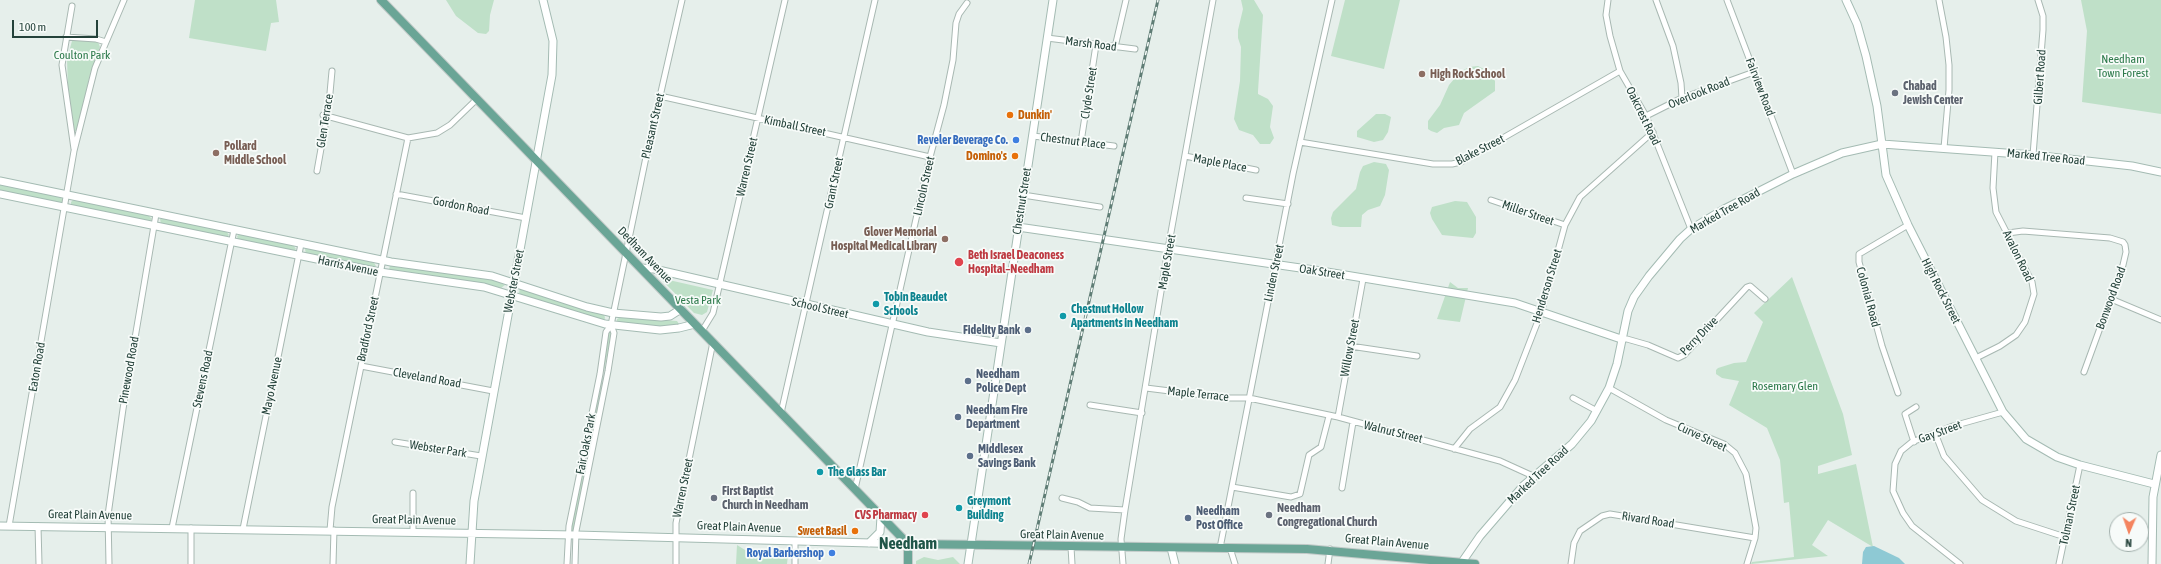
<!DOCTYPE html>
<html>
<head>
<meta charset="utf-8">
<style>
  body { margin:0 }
  #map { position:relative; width:2161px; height:564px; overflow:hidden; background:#e6efeb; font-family:"Asap Condensed",sans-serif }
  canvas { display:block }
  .north { position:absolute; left:2109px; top:512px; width:40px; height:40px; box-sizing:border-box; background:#f7fbf9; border:1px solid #a3b1ad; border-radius:50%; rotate:182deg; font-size:11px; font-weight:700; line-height:16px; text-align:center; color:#24423a }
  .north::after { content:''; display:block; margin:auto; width:14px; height:18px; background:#f4845f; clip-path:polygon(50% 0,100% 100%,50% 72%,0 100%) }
  .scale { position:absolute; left:12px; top:20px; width:86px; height:18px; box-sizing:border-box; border:2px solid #24423a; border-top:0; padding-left:5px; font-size:12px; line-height:14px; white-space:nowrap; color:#24423a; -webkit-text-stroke:3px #f7fbf9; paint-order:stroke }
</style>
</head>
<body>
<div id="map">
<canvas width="2161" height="564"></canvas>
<div class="north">N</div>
<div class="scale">100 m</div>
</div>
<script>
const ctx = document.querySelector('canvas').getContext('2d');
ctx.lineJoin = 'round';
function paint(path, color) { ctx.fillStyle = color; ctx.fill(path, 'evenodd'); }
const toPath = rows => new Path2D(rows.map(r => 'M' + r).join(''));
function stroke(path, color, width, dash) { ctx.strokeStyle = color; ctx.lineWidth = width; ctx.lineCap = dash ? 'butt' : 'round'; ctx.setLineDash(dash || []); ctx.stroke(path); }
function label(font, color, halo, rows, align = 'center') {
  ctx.font = font + ' "Asap Condensed",sans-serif'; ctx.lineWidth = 3.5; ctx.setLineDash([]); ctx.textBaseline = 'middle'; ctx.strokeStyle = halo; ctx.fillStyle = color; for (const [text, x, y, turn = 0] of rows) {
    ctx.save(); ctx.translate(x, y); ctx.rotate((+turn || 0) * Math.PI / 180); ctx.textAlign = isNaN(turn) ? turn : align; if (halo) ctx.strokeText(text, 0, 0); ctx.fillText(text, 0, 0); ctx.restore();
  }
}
const green = toPath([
  [195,0,276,0,279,22,271,23,266,51,189,38],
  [446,0,494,0,490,15,489,31,486,34,478,33,456,16],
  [1241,0,1254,0,1263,15,1258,91,1258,94,1268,99,1273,106,1270,127,1274,138,1270,144,1260,144,1253,135,1239,130,1234,119,1240,81,1241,47,1238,38,1238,30,1243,9],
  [1345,0,1400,0,1384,69,1331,56],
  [2081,0,2161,0,2161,114,2082,102,2087,31],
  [81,39,98,42,100,47,90,75,77,131,74,131,68,90,67,59,72,41],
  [1478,66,1488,71,1495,81,1495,91,1464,113,1459,125,1444,128,1437,133,1431,131,1428,129,1428,121,1440,105,1449,85,1460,72,1469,67],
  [1376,114,1385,114,1391,117,1388,132,1383,140,1374,142,1357,137,1357,131],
  [1374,162,1386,164,1389,170,1385,195,1380,206,1368,210,1362,215,1361,227,1340,227,1332,225,1331,218,1333,212,1356,189,1360,172,1363,166],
  [0,184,61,197,63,201,61,203,0,191],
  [74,199,148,215,152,219,149,222,71,205,71,202],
  [1455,201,1467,202,1476,217,1476,233,1473,238,1442,235,1432,219,1430,213,1432,207],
  [164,218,226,231,229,235,227,237,161,224,160,219],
  [240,234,293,245,296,249,294,251,238,240,237,236],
  [307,248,373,261,376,266,374,268,306,254,305,249],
  [390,265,492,279,505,285,501,288,389,270],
  [1792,277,1843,414,1852,455,1818,466,1818,474,1856,464,1873,547,1828,520,1812,545,1828,556,1751,564,1752,562,1794,557,1789,502,1784,503,1780,460,1767,428,1729,405,1739,381,1722,378,1716,374,1716,370,1718,368,1734,363,1746,362,1763,322,1754,313],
  [660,278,713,290,707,312,702,315,694,313],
  [1450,282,1458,288,1468,288,1460,322,1437,319],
  [520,288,604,314,605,318,604,320,522,295,519,293],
  [621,317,677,321,679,324,661,327,617,322,617,319],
  [609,330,612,331,604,371,603,369],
  [603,378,590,452,587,452,602,379],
  [585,460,588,460,574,531,572,531,571,529],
  [737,545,745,550,785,551,788,555,787,564,736,564],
  [924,557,938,560,953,557,960,564,916,564,916,561]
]);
const water = toPath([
  [1874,546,1899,558,1905,564,1862,564,1863,552,1866,547]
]);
const street = toPath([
  [1608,0,1606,15,1610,36,1620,71,1646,116,1691,229],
  [1656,0,1673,46,1681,83,1682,98],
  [1727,0,1793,174],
  [1939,0,1946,37,1949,65,1949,90,1944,148],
  [72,6,62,65,74,149],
  [66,37,96,39,106,42],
  [1047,38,1135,49],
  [1115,47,1126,0],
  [660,96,930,157],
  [323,115,408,138,437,133,450,125,477,99],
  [1646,116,1682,98,1754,72],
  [1033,136,1114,146],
  [1081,142,1096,45],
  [1300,142,1433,164,1452,164,1461,162,1620,71],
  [2033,155,2043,30,2043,16,2038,0],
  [1185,156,1256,170],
  [317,171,329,104,332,71],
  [396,194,526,218],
  [1023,195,1100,207],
  [1246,198,1288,204],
  [1491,200,1565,225],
  [2008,233,2023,231,2110,238,2123,242,2125,245,2126,252,2123,265,2084,372],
  [2111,299,2161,320],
  [702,331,713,313,785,0],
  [1621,339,1627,339,1648,345,1678,358,1684,355,1747,287,1750,286,1765,299],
  [1350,346,1417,356],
  [1976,358,2000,346,2016,335,2025,322,2034,294,2032,282,1996,212,1993,188,1995,152],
  [361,366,493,391],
  [1146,388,1226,398,1249,398,1338,417,1500,461,1533,476],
  [1609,388,1666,420,1724,444,1735,453,1746,474,1756,528,1755,538,1747,564],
  [1898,393,1882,346,1859,262,1859,254,1908,225],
  [1573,398,1597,411],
  [1090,405,1142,413],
  [781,413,875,0],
  [1338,417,1363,279],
  [1935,433,1944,456,1982,500,2016,521,2065,537],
  [395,442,481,456],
  [1914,442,1905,414,1916,407],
  [1454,449,1470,429,1500,407,1515,380,1541,313,1565,225,1580,197,1653,132],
  [1232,487,1291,497,1300,494,1309,455,1321,447,1329,416],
  [1342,488,1353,422],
  [855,489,930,157,944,105,953,60,956,23,959,14,967,3],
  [1062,498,1078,502,1090,508,1125,510],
  [9,526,74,151,95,68,124,0],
  [38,526,39,564],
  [172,528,234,230],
  [191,528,191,564],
  [243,529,301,244],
  [330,530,332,507,408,138],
  [413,532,413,493],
  [1071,547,1072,564],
  [1220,548,1293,174,1332,0],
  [1230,548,1235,564],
  [109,564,108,515,123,409,156,214],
  [333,564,334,530],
  [567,564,569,526,600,374,606,332,611,325,645,162,682,0],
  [575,564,576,531,608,371,614,333,611,325],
  [676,564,676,523,713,342],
  [795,564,795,542],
  [1123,564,1121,539,1125,510,1168,249,1213,0],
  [1328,564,1330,549],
  [1571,564,1574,543,1580,531,1602,516,1610,514,1755,538],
  [1960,564,1912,526,1903,513,1893,491,1895,464,1901,451,1912,442,1953,426,2003,412],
  [2059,564,2080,465]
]);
const secondary = toPath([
  [1846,0,1857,24,1866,56,1877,106,1886,175,1908,225,2003,412,2026,439,2057,457,2080,465,2154,484],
  [0,181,391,262,492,276,587,307,613,313,661,317,670,316,681,309],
  [0,194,380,272,484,287,605,324,660,330,679,328,695,324],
  [1018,227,1321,271,1515,303,1621,339],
  [641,268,654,269,928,332,1001,343],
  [0,526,576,535,908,544],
  [869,543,880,532,881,517],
  [1171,548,1175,564],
  [1462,562,1480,536,1523,486,1572,444,1591,421,1609,388,1617,364,1628,311,1634,297,1649,276,1680,239,1691,229,1724,209,1793,174,1842,153,1882,144,2033,155,2132,166,2161,172],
  [470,564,474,501,552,75,553,41,543,0],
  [968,564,1053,0],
  [2152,564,2153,497,2161,455]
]);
const primary = toPath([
  [381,0,908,544],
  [908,544,1307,549,1475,564],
  [908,564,908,544]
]);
const rail = toPath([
  [1029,564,1158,0]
]);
const markers = [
  [1422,74,4,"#8d6e63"],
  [1895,93,4,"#6b7280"],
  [1010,115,4,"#e8710a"],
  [1016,140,4,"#3f7fe0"],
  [216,153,4,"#8d6e63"],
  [1015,156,4,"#e8710a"],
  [945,239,4,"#8d6e63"],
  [959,262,5,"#e0444e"],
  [876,304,4,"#0f9aa8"],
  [1063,316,4,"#0f9aa8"],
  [1028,330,4,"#5c6f8a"],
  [968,381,4,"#5c6f8a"],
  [958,417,4,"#5c6f8a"],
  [970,456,4,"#5c6f8a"],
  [820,472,4,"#0f9aa8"],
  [714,498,4,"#6b7280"],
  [959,508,4,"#0f9aa8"],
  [925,515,4,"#e0444e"],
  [1269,515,4,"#6b7280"],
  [1188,518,4,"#5c6f8a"],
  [855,531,4,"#e8710a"],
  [832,553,4,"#3f7fe0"]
];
const streetNames = [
  ["Marsh Road",1091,44,7],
  ["Gilbert Road",2040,77,-86],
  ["Fairview Road",1760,87,69],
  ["Clyde Street",1089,93,-81],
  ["Overlook Road",1699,93,-22],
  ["Oakcrest Road",1643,116,64],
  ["Glen Terrace",325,121,-81],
  ["Pleasant Street",653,126,-77],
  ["Kimball Street",795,126,12],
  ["Chestnut Place",1073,141,7],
  ["Blake Street",1480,150,-27],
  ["Marked Tree Road",2046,157,6],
  ["Maple Place",1220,163,11],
  ["Warren Street",747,167,-77],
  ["Grant Street",834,183,-78],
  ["Lincoln Street",924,186,-77],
  ["Chestnut Street",1022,201,-81],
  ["Gordon Road",461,206,11],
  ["Marked Tree Road",1725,211,-30],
  ["Miller Street",1528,213,19],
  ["Dedham Avenue",645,255,46],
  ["Avalon Road",2018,256,64],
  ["Maple Street",1167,262,-80],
  ["Harris Avenue",348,266,12],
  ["Oak Street",1322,272,9],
  ["Linden Street",1274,273,-78],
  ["Webster Street",514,281,-79],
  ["Henderson Street",1547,286,-73],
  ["High Rock Street",1941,291,63],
  ["Colonial Road",1868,297,75],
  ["Bonwood Road",2111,298,-70],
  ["School Street",820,308,13],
  ["Bradford Street",368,329,-78],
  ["Perry Drive",1699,336,-46],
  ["Willow Street",1350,348,-79],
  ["Eaton Road",37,367,-80],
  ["Pinewood Road",129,370,-80],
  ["Cleveland Road",427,378,10],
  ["Stevens Road",203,379,-78],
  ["Mayo Avenue",272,386,-78],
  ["Maple Terrace",1198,394,6],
  ["Walnut Street",1393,432,14],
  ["Gay Street",1940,432,-20],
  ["Curve Street",1702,437,25],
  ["Fair Oaks Park",586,444,-79],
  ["Webster Park",438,449,9],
  ["Marked Tree Road",1538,475,-43],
  ["Warren Street",683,488,-78],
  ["Great Plain Avenue",90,515,1],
  ["Tolman Street",2070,515,-78],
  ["Great Plain Avenue",414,520,1],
  ["Rivard Road",1648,520,9],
  ["Great Plain Avenue",739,527,2],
  ["Great Plain Avenue",1062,535,1],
  ["Great Plain Avenue",1387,542,5]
];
const parkNames = [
  ["Coulton Park",82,55],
  ["Needham",2123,59],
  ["Town Forest",2123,73],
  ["Vesta Park",698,300],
  ["Rosemary Glen",1785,386]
];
const educationNames = [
  ["High Rock School",1430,74],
  ["Pollard",224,146],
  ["Middle School",224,160],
  ["Glover Memorial",937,232,"right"],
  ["Hospital Medical Library",937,246,"right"]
];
const worshipNames = [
  ["Chabad",1903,86],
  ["Jewish Center",1903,100],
  ["First Baptist",722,491],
  ["Church in Needham",722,505],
  ["Needham",1277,508],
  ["Congregational Church",1277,522]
];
const foodNames = [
  ["Dunkin'",1018,115,"left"],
  ["Domino's",1007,156],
  ["Sweet Basil",847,531]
];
const shopNames = [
  ["Reveler Beverage Co.",1008,140],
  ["Royal Barbershop",824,553]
];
const healthNames = [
  ["Beth Israel Deaconess",968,255],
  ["Hospital–Needham",968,269],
  ["CVS Pharmacy",917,515,"right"]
];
const cultureNames = [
  ["Tobin Beaudet",884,297],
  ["Schools",884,311],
  ["Chestnut Hollow",1071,309],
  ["Apartments in Needham",1071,323],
  ["The Glass Bar",828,472],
  ["Greymont",967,501],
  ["Building",967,515]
];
const serviceNames = [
  ["Fidelity Bank",1020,330,"right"],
  ["Needham",976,374],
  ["Police Dept",976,388],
  ["Needham Fire",966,410],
  ["Department",966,424],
  ["Middlesex",978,449],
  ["Savings Bank",978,463],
  ["Needham",1196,511],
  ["Post Office",1196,525]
];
const districtNames = [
  ["Needham",908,544]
];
paint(green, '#bfe0c8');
paint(water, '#8ec9d4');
stroke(street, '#a8b8b2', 7);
stroke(secondary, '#a4bbb3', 9);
stroke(primary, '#c2cac8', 10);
stroke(street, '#fff', 5);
stroke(secondary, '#fff', 7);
stroke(primary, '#6aa596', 8);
stroke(rail, '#5f7d75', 3);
stroke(rail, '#f7fbf9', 1.5, [4.5]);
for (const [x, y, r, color] of markers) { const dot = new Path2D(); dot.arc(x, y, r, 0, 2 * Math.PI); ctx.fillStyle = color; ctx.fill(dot); stroke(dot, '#f7fbf9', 1.5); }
label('12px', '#24423a', '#f7fbf9', streetNames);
label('12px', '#2d7a4b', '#f7fbf9', parkNames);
label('bold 12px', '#785e54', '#f7fbf9', educationNames, 'left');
label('bold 12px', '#5b616d', '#f7fbf9', worshipNames, 'left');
label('bold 12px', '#c56008', '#f7fbf9', foodNames, 'right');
label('bold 12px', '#366cbe', '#f7fbf9', shopNames, 'right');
label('bold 12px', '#be3a42', '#f7fbf9', healthNames, 'left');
label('bold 12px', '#0d838f', '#f7fbf9', cultureNames, 'left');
label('bold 12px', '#4e5e75', '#f7fbf9', serviceNames, 'left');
label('bold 16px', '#1f5548', '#f7fbf9', districtNames);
</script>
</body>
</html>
